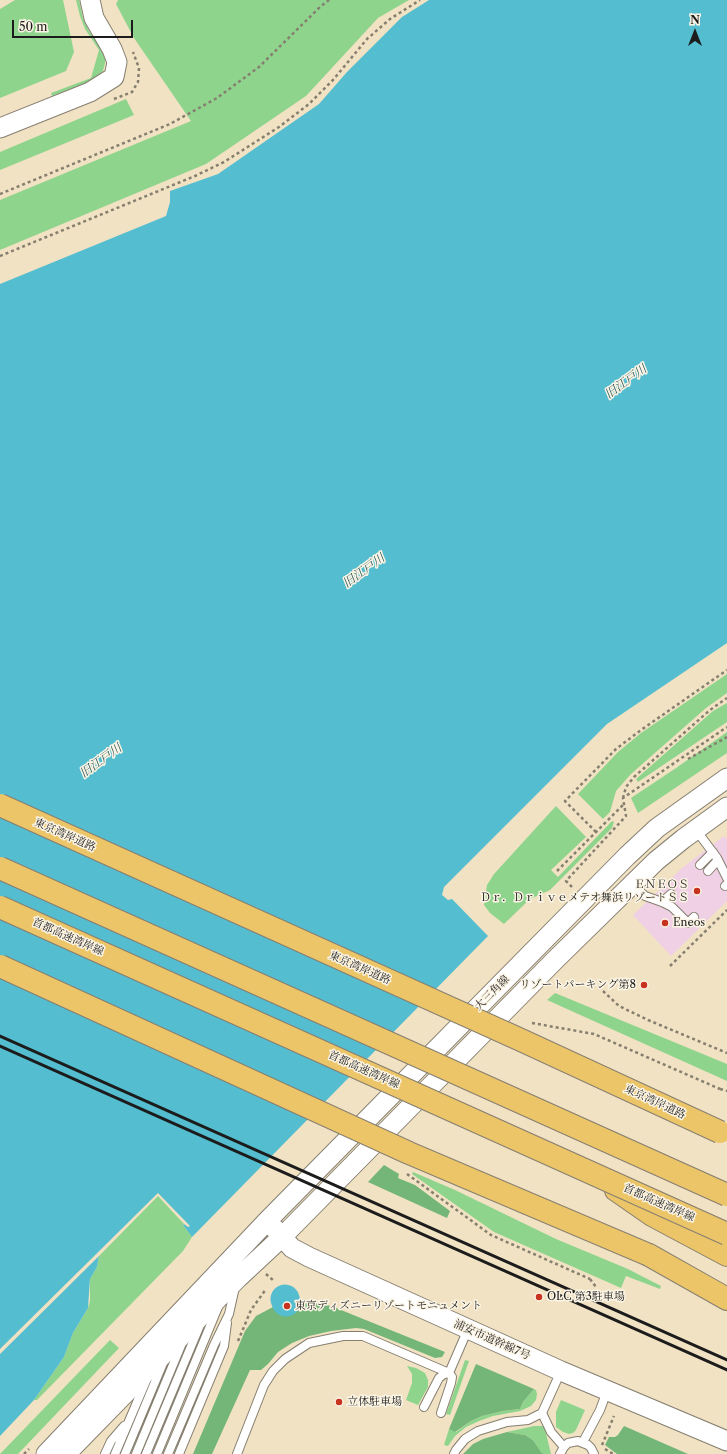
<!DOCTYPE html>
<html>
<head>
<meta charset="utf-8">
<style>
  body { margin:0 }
  #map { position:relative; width:727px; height:1454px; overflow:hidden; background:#f1e2c3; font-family:"Libre Caslon Text",serif }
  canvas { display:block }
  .north { position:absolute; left:675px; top:12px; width:40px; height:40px; -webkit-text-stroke:3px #fcf5e5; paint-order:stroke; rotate:0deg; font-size:11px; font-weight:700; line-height:16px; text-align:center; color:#1c1c1c }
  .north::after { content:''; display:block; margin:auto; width:14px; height:18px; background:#1c1c1c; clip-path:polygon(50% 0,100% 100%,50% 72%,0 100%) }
  .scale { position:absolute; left:12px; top:20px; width:121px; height:18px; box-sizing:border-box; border:2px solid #1c1c1c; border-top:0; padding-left:5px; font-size:12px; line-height:14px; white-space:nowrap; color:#1c1c1c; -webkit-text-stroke:3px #fcf5e5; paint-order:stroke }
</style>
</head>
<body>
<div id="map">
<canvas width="727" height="1454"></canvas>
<div class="north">N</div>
<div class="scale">50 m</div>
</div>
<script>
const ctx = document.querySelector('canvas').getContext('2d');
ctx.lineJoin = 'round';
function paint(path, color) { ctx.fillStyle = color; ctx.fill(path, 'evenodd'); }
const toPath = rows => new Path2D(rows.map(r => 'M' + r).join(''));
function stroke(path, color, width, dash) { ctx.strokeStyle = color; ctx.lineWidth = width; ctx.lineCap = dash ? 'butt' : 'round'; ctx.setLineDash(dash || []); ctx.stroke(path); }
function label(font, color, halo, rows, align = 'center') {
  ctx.font = font + ' "Libre Caslon Text","Noto Serif JP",serif'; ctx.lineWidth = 3; ctx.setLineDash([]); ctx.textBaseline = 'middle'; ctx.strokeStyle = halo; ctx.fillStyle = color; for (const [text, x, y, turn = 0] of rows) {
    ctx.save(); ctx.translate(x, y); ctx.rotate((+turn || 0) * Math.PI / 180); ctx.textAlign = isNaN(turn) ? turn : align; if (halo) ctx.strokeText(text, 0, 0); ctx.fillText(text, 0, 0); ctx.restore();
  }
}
const built = toPath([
  [724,836,727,839,727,901,671,956,633,915,682,868]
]);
const green = toPath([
  [15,0,63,0,74,52,66,71,0,98,0,9],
  [76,0,79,0,83,18,89,31,105,54,105,63,103,71,92,81,52,96,51,93,91,78,99,50,85,29,80,16],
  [118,0,409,0,378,18,306,96,206,164,0,250,0,200,191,121,134,38,116,4],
  [126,99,134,115,0,170,0,152],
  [727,674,727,693,706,708,631,774,616,791,610,812,603,819,578,794,618,752,641,733],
  [727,703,727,722,638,782,636,779,713,711],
  [727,732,727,753,638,813,631,798,676,768],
  [556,806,586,837,551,870,558,877,612,821,614,822,612,828,550,890,530,899,504,924,490,913,484,905,487,885,494,874],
  [555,993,727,1064,727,1081,547,1000],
  [413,1172,455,1190,556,1239,628,1269,661,1286,660,1289,626,1276,621,1288,494,1232,412,1174],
  [158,1196,184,1224,183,1225,192,1237,183,1251,37,1400,34,1400,64,1357,73,1333,88,1308,90,1301,90,1279,97,1267,99,1256],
  [110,1340,119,1348,18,1454,0,1454],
  [465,1360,469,1361,450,1415,446,1414],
  [407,1366,416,1368,425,1373,428,1380,428,1387,418,1405,406,1400,412,1383,412,1374],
  [534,1389,536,1390,537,1394,536,1400,531,1406,520,1411,493,1416,479,1421,466,1427,455,1436,448,1446,444,1445,449,1429,456,1432,471,1421,482,1416,503,1411,520,1409,523,1402],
  [561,1400,585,1410,576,1430,573,1433,569,1434,563,1432,556,1427,556,1412],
  [534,1426,543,1426,545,1429,551,1454,544,1454,541,1452,533,1440,525,1435,507,1432]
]);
const forest = toPath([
  [384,1165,399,1174,398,1178,415,1185,450,1211,447,1218,368,1182],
  [300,1299,315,1301,336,1308,445,1352,442,1357,435,1358,364,1329,356,1328,331,1331,309,1336,292,1343,278,1352,268,1364,261,1370,250,1370,212,1454,193,1454,245,1331,256,1316,273,1307],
  [476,1364,534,1389,523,1402,520,1409,503,1411,482,1416,471,1421,455,1432,449,1429],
  [624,1426,688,1454,617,1454,605,1445,609,1437,615,1437,618,1435],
  [507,1432,525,1435,533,1440,541,1452,544,1454,463,1454,473,1444,483,1439]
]);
const water = toPath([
  [429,0,727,0,727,643,607,724,444,887,442,895,448,900,452,899,488,936,192,1237,183,1225,184,1224,188,1227,190,1226,158,1193,0,1349,0,284,166,216,170,202,170,191,218,174,319,104,347,72,402,17],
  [99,1256,97,1267,90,1279,88,1308,73,1333,64,1357,34,1400,0,1436,0,1354]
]);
const river = toPath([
  [285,1299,286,1302]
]);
const path = toPath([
  [114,99,132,92,138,82,139,68,133,52],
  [0,194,170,124,217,98,259,67,320,7,329,0],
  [0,256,195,176,224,162,279,127,309,104,333,80,367,39,390,19,420,0],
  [688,759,727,737],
  [623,798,626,787,634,777,710,710,727,698],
  [596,832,565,801,616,749,641,730,727,670],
  [557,871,624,804],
  [572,887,566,881,626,816,623,798,727,727],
  [670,966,727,910],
  [603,991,619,1006,648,1020,727,1053],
  [720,1089,727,1091],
  [266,1274,274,1281],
  [590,1279,596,1287],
  [238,1341,251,1310,266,1289],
  [602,1445,614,1416],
  [605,1449,613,1454],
  [24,1454,29,1449]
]);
const service = toPath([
  [696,830,717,858,727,878],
  [700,865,713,852],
  [708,871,718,860],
  [633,884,645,896,662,902,672,907,688,923,694,917],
  [725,886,727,884],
  [662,902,671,894],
  [424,1407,439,1378,444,1374,449,1373],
  [441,1413,451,1383,452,1377,449,1373,468,1329],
  [542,1413,551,1432,564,1447],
  [583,1442,600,1410,607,1391],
  [105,1454,111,1441,124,1426],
  [115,1454,146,1381],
  [125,1454,163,1363],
  [136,1454,182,1343],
  [146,1454,200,1325],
  [157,1454,218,1307],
  [168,1454,214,1345,229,1314,235,1287],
  [179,1454,224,1346,227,1323],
  [237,1454,264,1385,273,1371,285,1359,309,1343,343,1336,363,1336,449,1373],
  [454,1454,456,1450,465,1439,478,1431,507,1422,528,1420,542,1413,561,1371],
  [560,1454,564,1447,568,1443,578,1441,588,1445,591,1448,594,1454]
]);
const tertiary = toPath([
  [0,128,90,92,114,77,117,62,112,49,94,18,90,0],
  [274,1228,292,1248,309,1257,561,1371,727,1441],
  [46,1454,268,1220,627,856,657,828,727,778],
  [66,1454,238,1278,282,1237,555,960,656,861,683,839,727,807]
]);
const trunk = toPath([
  [649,1255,727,1299]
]);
const motorway = toPath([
  [616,1190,652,1215,727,1255]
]);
const rail = toPath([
  [0,1036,727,1360],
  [0,1046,727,1370]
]);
const pathBridge = toPath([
  [532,1023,594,1034,720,1089],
  [407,1174,491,1235,590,1279]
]);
const trunkBridge = toPath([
  [0,805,521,1040,720,1132],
  [0,966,409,1153,649,1255]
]);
const motorwayBridge = toPath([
  [0,868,727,1195],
  [0,907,727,1234]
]);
const markers = [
  [697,891,4,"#c8321e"],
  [665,923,4,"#c8321e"],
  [644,985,4,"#c8321e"],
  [539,1297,4,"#c8321e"],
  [287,1306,4,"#c8321e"],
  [339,1402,4,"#c8321e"]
];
const streetNames = [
  ["東京湾岸道路",65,835,24],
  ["首都高速湾岸線",68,937,24],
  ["東京湾岸道路",360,968,24],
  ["大三角線",492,993,-45],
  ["首都高速湾岸線",364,1070,24],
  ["東京湾岸道路",655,1102,25],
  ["首都高速湾岸線",659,1203,24],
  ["浦安市道幹線7号",492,1340,24]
];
const poiNames = [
  ["ＥＮＥＯＳ",689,885,"right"],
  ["Ｄｒ．Ｄｒｉｖｅメテオ舞浜リゾートＳＳ",689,898,"right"],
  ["Eneos",673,923],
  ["リゾートパーキング第8",636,985,"right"],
  ["OLC 第3駐車場",547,1297],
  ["東京ディズニーリゾートモニュメント",295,1306],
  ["立体駐車場",347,1402]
];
const waterNames = [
  ["旧江戸川",626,382,-36],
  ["旧江戸川",364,571,-36],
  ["旧江戸川",101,761,-36]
];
paint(built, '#f0d0e4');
paint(green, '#8fd48d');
paint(forest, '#73b678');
paint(water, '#54bed0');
stroke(river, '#54bed0', 29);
stroke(service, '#867f70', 10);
stroke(tertiary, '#867f70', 21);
stroke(trunk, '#867f70', 24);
stroke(motorway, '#867f70', 24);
stroke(path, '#867f70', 2.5, [3, 3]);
stroke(service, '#fff', 8);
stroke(tertiary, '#fff', 19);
stroke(trunk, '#edc569', 22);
stroke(motorway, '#edc569', 22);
stroke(rail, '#1c1c1c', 3);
stroke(trunkBridge, '#867f70', 24, []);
stroke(motorwayBridge, '#867f70', 24, []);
stroke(pathBridge, '#867f70', 2.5, [3, 3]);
stroke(trunkBridge, '#edc569', 22);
stroke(motorwayBridge, '#edc569', 22);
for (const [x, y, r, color] of markers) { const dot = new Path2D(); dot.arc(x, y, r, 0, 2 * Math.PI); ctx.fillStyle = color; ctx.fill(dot); stroke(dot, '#fcf5e5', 1.5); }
label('11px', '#1c1c1c', '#fcf5e5', streetNames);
label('11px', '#1c1c1c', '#fcf5e5', poiNames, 'left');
label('italic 12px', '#325d64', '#fcf5e5', waterNames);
</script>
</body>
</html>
